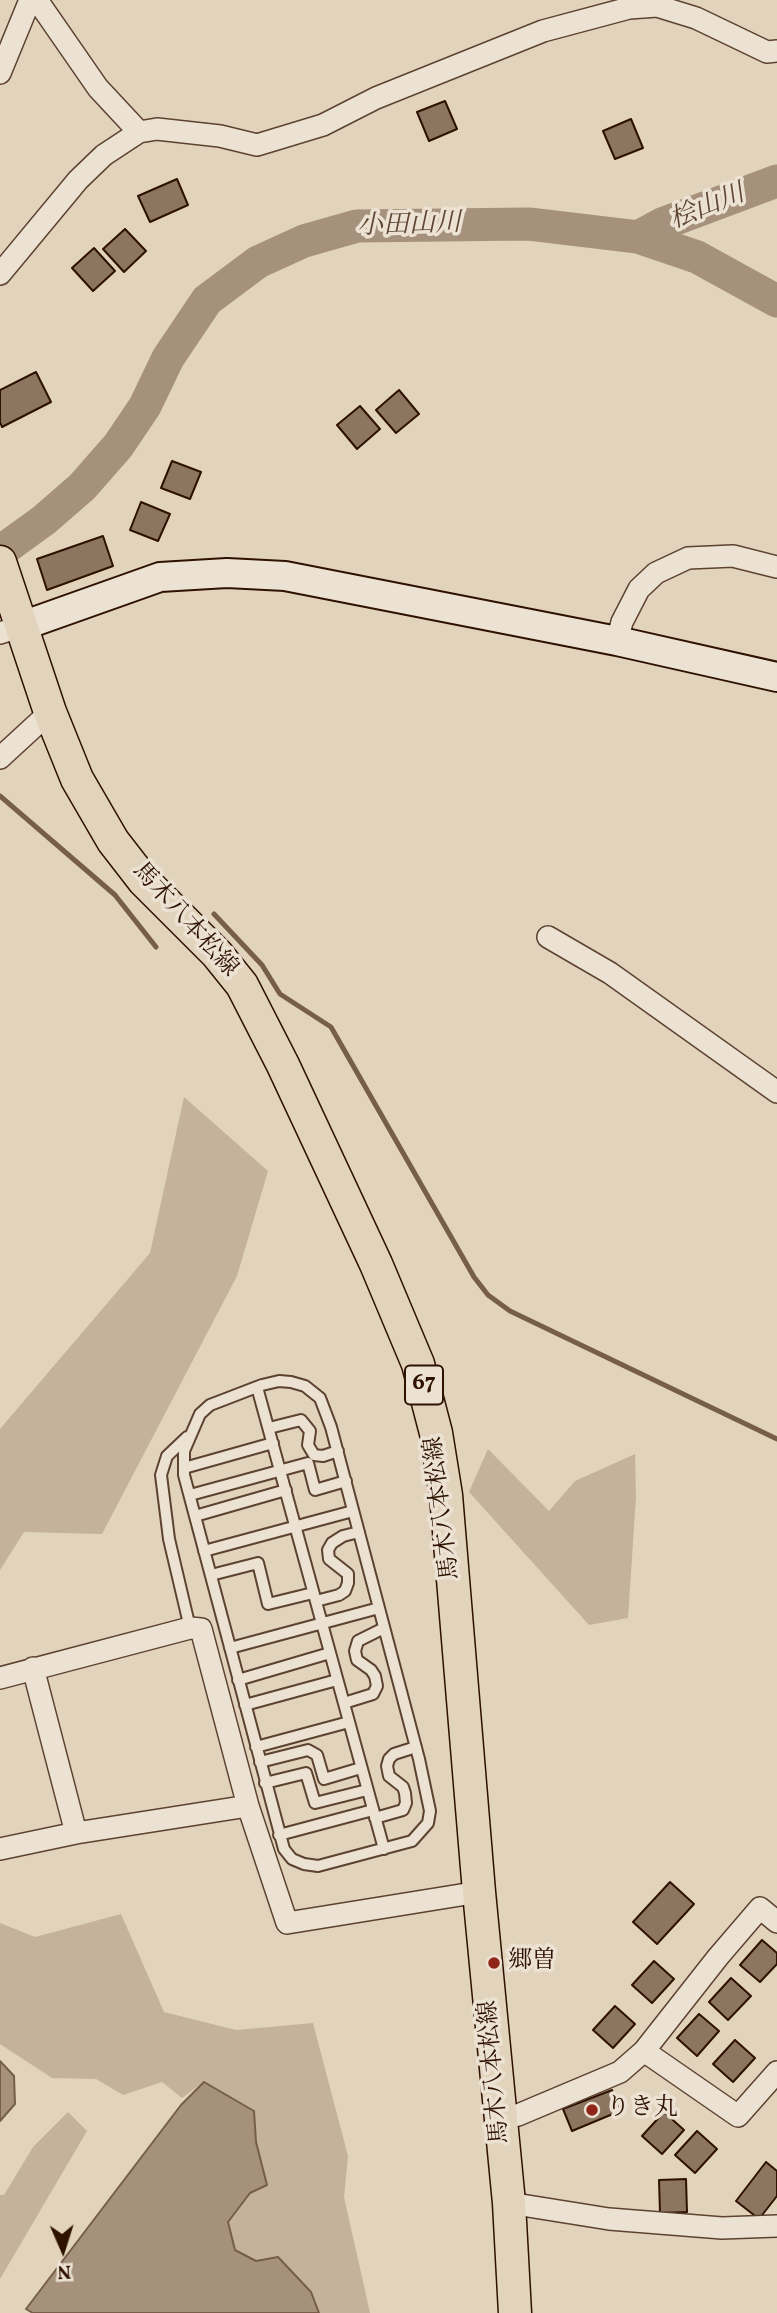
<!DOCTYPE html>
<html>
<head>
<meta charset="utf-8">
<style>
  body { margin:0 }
  #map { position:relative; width:777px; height:2313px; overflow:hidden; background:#e2d3bc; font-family:Vollkorn,serif }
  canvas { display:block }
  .north { position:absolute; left:28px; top:2215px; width:70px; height:70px; -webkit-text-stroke:5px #ece2d3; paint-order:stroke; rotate:177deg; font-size:19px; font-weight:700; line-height:28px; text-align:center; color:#2f1100 }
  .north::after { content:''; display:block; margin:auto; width:24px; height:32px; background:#2f1100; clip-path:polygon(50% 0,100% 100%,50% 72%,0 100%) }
</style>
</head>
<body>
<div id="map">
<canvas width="777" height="2313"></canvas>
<div class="north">N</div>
</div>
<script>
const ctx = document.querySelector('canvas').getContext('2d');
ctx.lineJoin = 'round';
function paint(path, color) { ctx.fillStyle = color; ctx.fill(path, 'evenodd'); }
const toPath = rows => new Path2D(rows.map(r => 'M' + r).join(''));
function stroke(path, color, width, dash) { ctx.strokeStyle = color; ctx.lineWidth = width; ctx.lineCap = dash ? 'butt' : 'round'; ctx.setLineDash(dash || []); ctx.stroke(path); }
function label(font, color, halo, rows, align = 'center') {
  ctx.font = font + ' Vollkorn,"Noto Serif JP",serif'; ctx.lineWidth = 7; ctx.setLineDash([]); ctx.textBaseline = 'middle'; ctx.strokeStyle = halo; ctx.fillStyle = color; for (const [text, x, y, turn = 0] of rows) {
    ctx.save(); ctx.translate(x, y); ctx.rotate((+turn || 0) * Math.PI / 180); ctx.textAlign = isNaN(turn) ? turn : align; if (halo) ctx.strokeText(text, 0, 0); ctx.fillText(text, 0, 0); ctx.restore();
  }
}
const green = toPath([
  [184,1097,268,1171,237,1276,102,1534,24,1532,0,1570,0,1429,150,1253],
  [488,1449,549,1511,575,1481,635,1454,636,1497,628,1618,589,1625,469,1492],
  [121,1914,164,2012,236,2030,313,2023,348,2156,344,2197,370,2313,319,2313,311,2292,235,2250,228,2222,250,2193,267,2185,256,2142,254,2110,204,2082,182,2098,162,2082,123,2095,96,2079,52,2078,0,2044,0,1923,35,1937],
  [68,2112,87,2131,0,2279,0,2195,4,2195,33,2147]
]);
const water = toPath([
  [0,2061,14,2076,15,2104,0,2121,0,2061],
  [204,2082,254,2111,256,2142,267,2185,250,2193,228,2222,235,2250,256,2261,278,2257,311,2292,319,2313,33,2313,26,2309,181,2105,204,2082]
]);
const stream = toPath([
  [0,796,115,895,156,947],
  [214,914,262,965,280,994,331,1027,474,1277,488,1295,510,1311,777,1439]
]);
const river = toPath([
  [638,237,662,224,777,181],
  [0,552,44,520,82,487,118,446,145,406,168,358,207,300,258,262,304,241,357,226,529,224,638,237,697,257,777,301]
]);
const building = toPath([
  [445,101,457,129,429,141,417,112,445,101],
  [631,119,643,148,615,159,603,131,631,119],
  [177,179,188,205,150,222,138,196,177,179],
  [125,229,146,251,124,272,103,249,125,229],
  [94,248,115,271,93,291,72,268,94,248],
  [36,372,51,402,2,427,0,422,0,390,36,372],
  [399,390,419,414,396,433,376,410,399,390],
  [360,406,380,429,357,449,337,425,360,406],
  [172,461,201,472,190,499,161,488,172,461],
  [141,502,170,514,158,541,130,530,141,502],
  [103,536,113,566,47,590,37,559,103,536],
  [670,1882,694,1904,657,1944,633,1922,670,1882],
  [762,1940,777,1953,777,1964,760,1982,740,1965,762,1940],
  [654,1961,674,1979,652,2003,632,1985,654,1961],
  [731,1978,751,1996,728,2020,709,2002,731,1978],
  [615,2006,635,2024,613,2048,593,2030,615,2006],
  [699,2014,719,2031,697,2056,677,2038,699,2014],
  [735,2040,755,2058,733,2082,713,2064,735,2040],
  [612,2090,620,2111,572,2131,563,2109,612,2090],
  [664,2112,684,2130,662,2154,642,2136,664,2112],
  [697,2131,717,2149,695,2173,675,2155,697,2131],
  [766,2162,777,2171,777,2196,759,2219,736,2201,766,2162],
  [686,2179,687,2212,660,2213,659,2180,686,2179]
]);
const lane = toPath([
  [279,1381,291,1382,305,1386,320,1398,331,1427,419,1759,430,1811,428,1823,412,1841,318,1866,304,1864,292,1859,284,1849,184,1475,184,1451,200,1414,210,1405,262,1385,279,1381],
  [257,1387,384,1849],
  [269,1428,301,1420,310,1431,308,1445,314,1455,323,1456,338,1451],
  [187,1437,167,1456,161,1475,169,1539,190,1628],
  [184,1468,273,1443],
  [190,1495,308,1463,315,1490,346,1481],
  [195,1516,286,1490],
  [204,1551,353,1511],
  [211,1575,258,1563,268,1604,313,1593],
  [316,1601,339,1595,345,1591,348,1583,348,1574,329,1559,328,1550,332,1543,343,1536,359,1532],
  [230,1648,379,1608],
  [238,1680,330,1653],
  [344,1703,373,1694,377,1686,375,1676,371,1670,357,1660,355,1651,358,1641,384,1628],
  [245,1705,337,1680],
  [256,1747,349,1722],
  [260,1762,308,1750,317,1755,324,1779,361,1768],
  [265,1783,306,1773,315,1803,367,1790],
  [375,1818,403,1810,406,1803,405,1793,403,1787,389,1776,387,1766,389,1759,394,1754,416,1747],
  [279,1835,373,1810]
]);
const street = toPath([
  [37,0,98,88,139,132],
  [0,73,30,0],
  [0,274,78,180,104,155,139,132,157,129,220,136,257,145,323,125,376,98,543,31,629,8,657,6,696,18,767,52,777,51],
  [0,633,22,626],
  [617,641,622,622,639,589,656,573,688,558,733,556,777,567],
  [0,758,50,712],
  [548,937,610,973,777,1092],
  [33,1668,76,1833],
  [0,1678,190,1628,201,1629,248,1806,287,1923,479,1892],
  [0,1849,76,1833,248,1806],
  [777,1922,760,1908,718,1957,644,2051,738,2116,777,2072],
  [501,2119,518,2115,620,2072,644,2051],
  [509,2203,609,2219,722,2228,777,2226]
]);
const secondary = toPath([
  [22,626,160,577,227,573,285,576,617,641,777,677]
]);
const primary = toPath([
  [0,562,50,712,77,779,113,841,144,881,217,954,242,985,283,1065,376,1264,418,1364,436,1433,446,1495,479,1892,509,2203,515,2313]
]);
const markers = [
  [494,1963,7,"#8f2418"],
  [592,2110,7,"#8f2418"]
];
const shields = [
  [424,1385,38]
];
const shieldNames = [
  ["67",424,1385]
];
const streetNames = [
  ["馬木八本松線",184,921,48],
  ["馬木八本松線",444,1508,-97],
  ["馬木八本松線",496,2072,-95]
];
const poiNames = [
  ["郷曽",508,1963],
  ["りき丸",606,2110]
];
const waterNames = [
  ["桧山川",708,209,-22],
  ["小田山川",409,227,-2]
];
paint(green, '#c4b29c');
paint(water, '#a5917c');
stroke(water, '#765e4a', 2);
stroke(stream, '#765e4a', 5);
stroke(river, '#a5917c', 33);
paint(building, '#8c7662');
stroke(building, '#2f1100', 2);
stroke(lane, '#5c422f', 14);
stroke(street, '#5c422f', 24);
stroke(secondary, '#2f1100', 32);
stroke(primary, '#2f1100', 35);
stroke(lane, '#ece2d3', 10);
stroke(street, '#ece2d3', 21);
stroke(secondary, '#ece2d3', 28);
stroke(primary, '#e2d3bc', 32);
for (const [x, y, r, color] of markers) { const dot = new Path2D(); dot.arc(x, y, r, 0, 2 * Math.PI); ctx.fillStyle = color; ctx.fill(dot); stroke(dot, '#ece2d3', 2.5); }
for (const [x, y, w] of shields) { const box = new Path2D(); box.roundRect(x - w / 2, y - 19.5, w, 39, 5); ctx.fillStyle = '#ece2d3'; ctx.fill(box); stroke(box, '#2f1100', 2); }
label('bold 23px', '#2f1100', null, shieldNames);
label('24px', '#2f1100', '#ece2d3', streetNames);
label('24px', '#2f1100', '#ece2d3', poiNames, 'left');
label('italic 26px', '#5e4432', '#ece2d3', waterNames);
</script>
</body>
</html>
